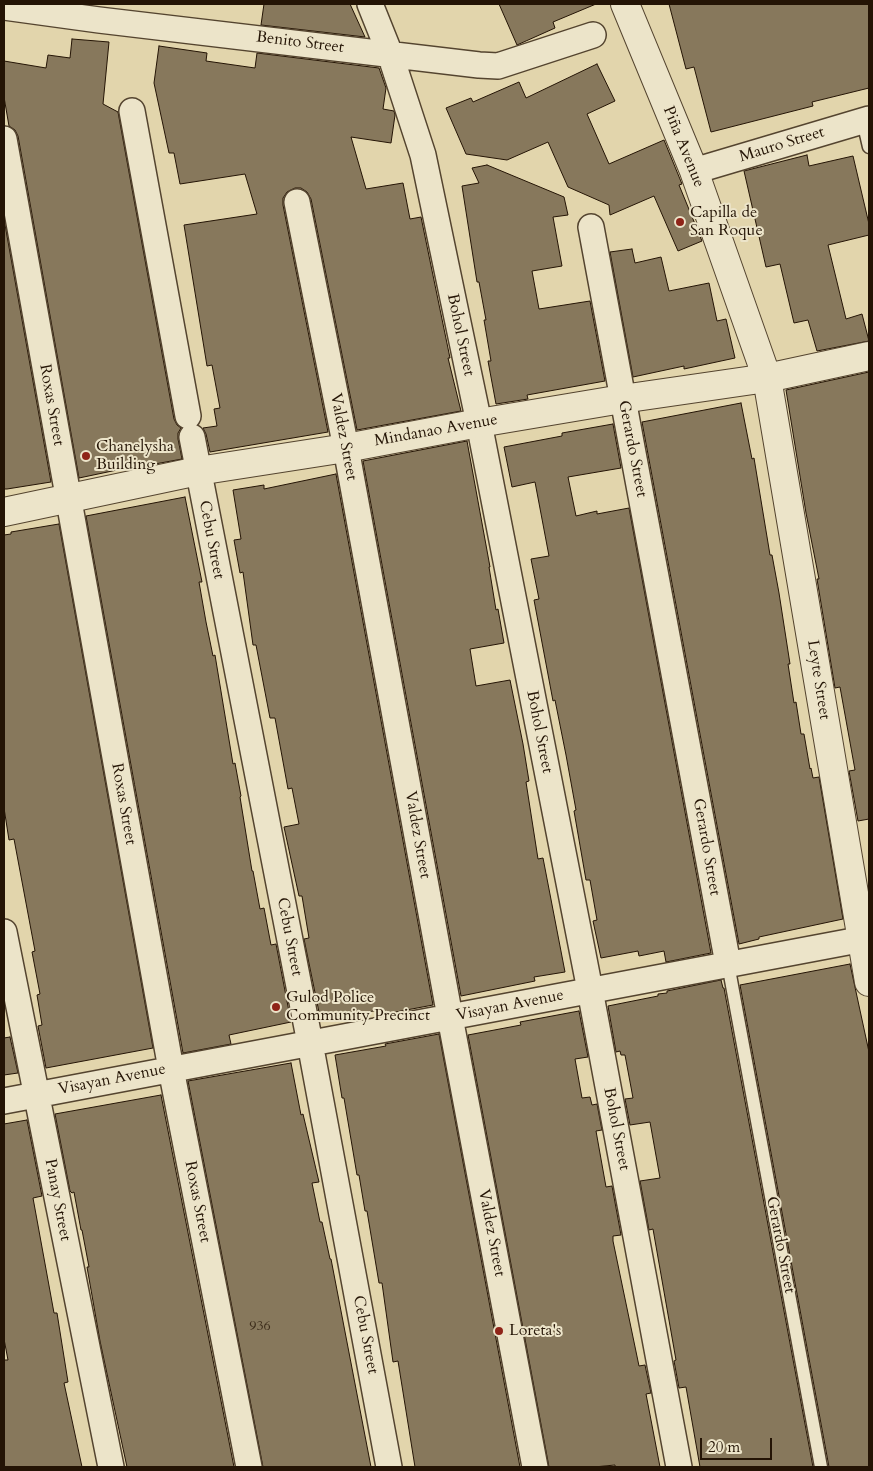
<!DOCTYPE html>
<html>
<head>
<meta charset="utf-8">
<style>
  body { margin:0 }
  #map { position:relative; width:873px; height:1471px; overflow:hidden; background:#e2d5ac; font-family:Cardo,serif }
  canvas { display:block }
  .frame { position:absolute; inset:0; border:5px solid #241405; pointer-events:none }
  .scale { position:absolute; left:700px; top:1438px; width:72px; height:22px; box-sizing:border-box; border:2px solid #241405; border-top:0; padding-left:6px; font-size:15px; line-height:18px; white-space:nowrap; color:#241405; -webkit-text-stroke:4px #ece4c9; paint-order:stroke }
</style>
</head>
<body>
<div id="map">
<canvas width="873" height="1471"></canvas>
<div class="frame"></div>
<div class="scale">20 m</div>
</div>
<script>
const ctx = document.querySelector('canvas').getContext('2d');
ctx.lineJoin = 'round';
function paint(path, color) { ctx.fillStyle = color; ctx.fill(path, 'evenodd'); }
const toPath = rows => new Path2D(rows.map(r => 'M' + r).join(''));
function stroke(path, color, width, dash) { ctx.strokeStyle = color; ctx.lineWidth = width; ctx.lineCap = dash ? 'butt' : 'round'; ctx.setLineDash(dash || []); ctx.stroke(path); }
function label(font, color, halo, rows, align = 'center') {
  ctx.font = font + ' Cardo,serif'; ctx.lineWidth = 4; ctx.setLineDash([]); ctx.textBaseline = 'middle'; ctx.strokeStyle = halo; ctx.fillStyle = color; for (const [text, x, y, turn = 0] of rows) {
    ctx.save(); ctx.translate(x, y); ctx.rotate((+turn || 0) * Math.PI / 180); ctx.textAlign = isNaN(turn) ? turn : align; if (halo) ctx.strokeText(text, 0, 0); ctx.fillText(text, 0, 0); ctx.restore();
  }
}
const building = toPath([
  [264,4,350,4,365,37,261,25,264,4],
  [499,4,596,4,553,22,555,28,517,45,499,4],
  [669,4,869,4,869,88,812,102,813,106,711,132,694,67,686,69,669,4],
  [72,39,109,42,103,104,118,112,174,419,177,425,181,428,178,433,178,439,182,459,155,464,155,462,79,478,18,136,15,130,9,126,4,97,4,61,46,68,48,55,70,58,72,39],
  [159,46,207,53,206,61,255,68,257,53,379,68,386,88,383,109,394,111,395,115,391,143,351,137,366,189,403,183,410,219,421,217,450,358,448,358,461,411,357,430,311,199,307,192,301,188,295,188,287,192,283,198,283,205,328,432,210,452,206,434,203,428,217,426,214,409,220,408,212,365,207,366,184,225,257,214,245,174,180,184,174,153,169,153,154,83,159,46],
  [597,64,615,101,587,114,609,164,664,140,682,184,679,185,702,241,678,251,654,196,610,215,609,205,568,187,548,142,507,160,466,154,446,108,471,98,473,102,519,82,526,98,597,64],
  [807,155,809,166,853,156,869,224,869,235,828,245,846,319,862,314,869,341,817,351,808,320,794,323,780,264,766,267,744,171,807,155],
  [487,165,564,197,568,215,553,217,562,266,532,271,539,309,590,301,605,381,527,395,528,399,496,404,488,361,491,361,484,320,486,320,479,282,477,282,462,186,479,183,472,168,487,165],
  [4,219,51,482,7,489,4,489,4,219],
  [632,249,635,263,661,257,669,291,709,283,717,321,726,319,735,358,684,369,684,366,633,377,610,252,632,249],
  [869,372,869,819,858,821,849,771,855,770,840,687,835,688,817,579,819,579,806,513,786,390,869,372],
  [741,403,752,459,754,458,770,555,772,555,779,593,790,664,788,664,794,703,796,702,801,734,804,734,810,769,811,768,813,778,819,777,843,919,759,937,759,939,739,944,642,422,741,403],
  [613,424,621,468,568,477,576,516,597,511,597,514,629,508,711,953,666,962,664,951,639,956,638,951,601,958,593,921,597,920,590,880,586,880,574,811,576,810,566,755,555,700,553,701,534,600,539,599,531,559,549,556,535,482,512,487,504,447,562,436,562,433,613,424],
  [467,441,490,567,489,567,496,610,498,609,504,643,470,649,476,686,510,680,523,744,529,781,526,782,538,859,543,858,565,972,534,977,535,981,461,996,363,461,467,441],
  [336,474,433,1005,380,1015,379,1010,328,1019,327,1016,320,1017,304,939,309,938,302,896,299,896,284,827,299,824,292,788,288,789,275,718,270,718,256,645,253,645,243,572,240,573,234,540,241,539,233,490,264,485,264,489,336,474],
  [185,497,202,582,199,582,206,622,213,656,215,655,233,764,235,763,241,796,240,797,252,871,253,871,260,909,264,908,271,945,276,944,291,1022,229,1035,231,1044,183,1053,86,516,185,497],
  [59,524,153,1048,46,1068,38,1026,42,1025,37,995,40,994,32,952,35,951,14,839,9,840,4,808,4,535,11,534,11,532,59,524],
  [850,964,869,1052,869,1467,829,1467,740,985,850,964],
  [721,980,723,988,724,988,813,1467,700,1467,686,1387,679,1388,674,1361,676,1360,653,1229,649,1230,640,1181,660,1178,650,1122,630,1125,625,1099,633,1098,625,1055,621,1055,620,1051,616,1052,608,1006,658,996,658,994,667,993,667,991,721,980],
  [579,1011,588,1057,575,1059,582,1098,590,1097,592,1105,597,1104,602,1130,596,1131,606,1187,612,1186,621,1235,613,1236,613,1241,639,1366,645,1365,651,1393,646,1394,660,1467,615,1467,615,1465,594,1467,549,1467,468,1035,521,1025,520,1022,579,1011],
  [439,1034,520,1467,415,1467,398,1361,393,1362,382,1283,379,1283,367,1211,365,1211,359,1175,357,1175,344,1098,342,1098,335,1055,386,1046,385,1044,439,1034],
  [10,1037,18,1073,4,1075,4,1038,10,1037],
  [291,1063,301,1115,303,1114,319,1182,312,1183,320,1222,322,1222,330,1259,331,1259,371,1467,263,1467,188,1081,291,1063],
  [161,1095,234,1467,127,1467,100,1341,87,1267,89,1267,82,1230,81,1230,74,1192,72,1193,70,1191,55,1114,161,1095],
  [27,1120,42,1196,33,1198,54,1313,57,1313,68,1382,64,1383,82,1467,4,1467,4,1360,8,1360,4,1339,4,1124,27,1120]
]);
const service = toPath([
  [863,121,869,147],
  [728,964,821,1467]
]);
const minor = toPath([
  [370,4,390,54,423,155,479,423,590,990,679,1467],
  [4,7,99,20,479,65,498,66,593,35],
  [132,111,188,416],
  [4,139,171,1069,249,1467],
  [694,171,869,119],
  [297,202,346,448,450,1017,535,1467],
  [591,227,728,964],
  [192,437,310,1043,389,1467],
  [4,932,111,1467],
  [4,1101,869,938]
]);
const tertiary = toPath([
  [625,4,694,171,767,378,869,982],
  [4,512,198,471,346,448,479,423,622,399,767,378,869,356]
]);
const markers = [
  [680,222,5,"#8f2418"],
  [86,456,5,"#8f2418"],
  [276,1007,5,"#8f2418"],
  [499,1331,5,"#8f2418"]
];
const numberNames = [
  ["936",260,1327]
];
const streetNames = [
  ["Benito Street",300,43,7],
  ["Mauro Street",782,145,-17],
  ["Piña Avenue",683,147,68],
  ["Bohol Street",460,335,78],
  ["Roxas Street",51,405,80],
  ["Mindanao Avenue",436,431,-10],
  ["Valdez Street",343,437,79],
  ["Gerardo Street",632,449,79],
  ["Cebu Street",211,540,79],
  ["Leyte Street",818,680,81],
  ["Bohol Street",539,732,79],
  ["Roxas Street",123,804,80],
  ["Valdez Street",417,835,80],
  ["Gerardo Street",706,847,80],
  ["Cebu Street",289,937,79],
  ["Visayan Avenue",510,1006,-11],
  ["Visayan Avenue",112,1080,-11],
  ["Bohol Street",616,1129,79],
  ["Panay Street",57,1200,79],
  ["Roxas Street",197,1202,79],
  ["Valdez Street",491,1233,79],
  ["Gerardo Street",780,1245,79],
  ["Cebu Street",365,1335,79]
];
const poiNames = [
  ["Capilla de",690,213],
  ["San Roque",690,231],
  ["Chanelysha",96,447],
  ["Building",96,465],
  ["Gulod Police",286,998],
  ["Community Precinct",286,1016],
  ["Loreta's",509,1331]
];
paint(building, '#87785c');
stroke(building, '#241405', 1);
stroke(service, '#54442f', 15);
stroke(minor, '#54442f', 28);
stroke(tertiary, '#54442f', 30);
stroke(service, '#ece4c9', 12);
stroke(minor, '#ece4c9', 25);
stroke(tertiary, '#ece4c9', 28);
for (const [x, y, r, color] of markers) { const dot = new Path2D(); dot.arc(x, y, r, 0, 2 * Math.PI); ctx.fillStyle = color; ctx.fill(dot); stroke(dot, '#ece4c9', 2); }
label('14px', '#3d2d1b', null, numberNames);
label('16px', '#241405', '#ece4c9', streetNames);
label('16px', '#241405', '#ece4c9', poiNames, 'left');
</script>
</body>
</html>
